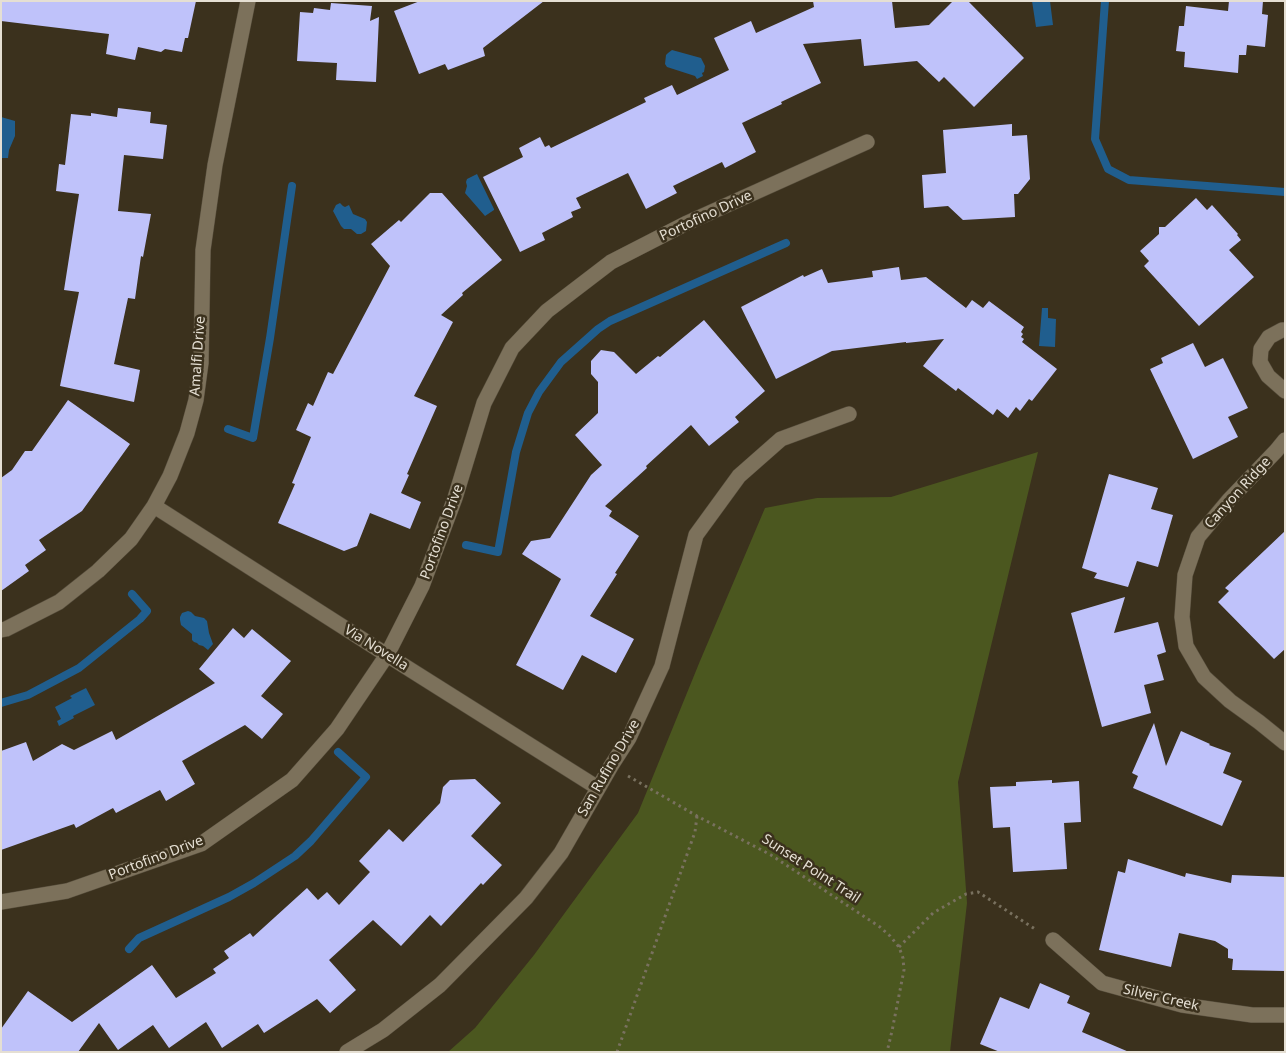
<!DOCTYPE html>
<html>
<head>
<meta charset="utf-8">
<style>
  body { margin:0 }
  #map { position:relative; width:1286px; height:1053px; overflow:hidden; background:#3b311d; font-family:"Noto Sans",sans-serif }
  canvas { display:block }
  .frame { position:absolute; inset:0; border:2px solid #e5dfd3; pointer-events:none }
</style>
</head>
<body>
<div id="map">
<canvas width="1286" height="1053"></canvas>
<div class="frame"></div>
</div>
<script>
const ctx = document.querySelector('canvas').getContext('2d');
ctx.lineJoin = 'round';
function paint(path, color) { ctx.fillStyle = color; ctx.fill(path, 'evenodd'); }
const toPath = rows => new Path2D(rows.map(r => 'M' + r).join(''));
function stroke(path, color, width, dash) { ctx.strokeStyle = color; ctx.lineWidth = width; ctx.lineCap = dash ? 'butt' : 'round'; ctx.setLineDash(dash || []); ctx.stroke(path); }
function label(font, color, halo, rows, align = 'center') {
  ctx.font = font + ' "Noto Sans",sans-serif'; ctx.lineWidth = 5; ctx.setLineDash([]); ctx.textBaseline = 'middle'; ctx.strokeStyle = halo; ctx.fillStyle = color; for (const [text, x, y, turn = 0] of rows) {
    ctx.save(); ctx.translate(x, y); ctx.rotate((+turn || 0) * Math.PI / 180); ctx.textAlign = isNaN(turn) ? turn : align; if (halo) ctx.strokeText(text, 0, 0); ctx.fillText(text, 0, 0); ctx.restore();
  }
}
const green = toPath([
  [1038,452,958,782,967,903,950,1052,448,1052,475,1028,534,955,638,813,700,661,765,508,817,498,891,497]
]);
const water = toPath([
  [1032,1,1050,1,1053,25,1036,27],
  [672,50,701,58,705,66,704,72,702,73,703,76,697,79,695,76,667,67,665,64,666,55,668,53],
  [1,117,15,121,15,136,9,150,8,158,1,158],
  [477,174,494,209,494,210,485,216,465,193,467,186,466,182,467,179],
  [340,203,343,206,345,207,349,205,353,214,365,219,367,222,366,231,361,234,357,234,351,229,344,229,341,226,333,211,336,205],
  [1042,308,1048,308,1048,318,1056,319,1055,347,1039,346],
  [188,611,191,612,195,616,204,618,207,621,209,633,213,644,208,650,203,646,199,645,197,643,194,642,192,640,192,634,181,625,180,620,180,617,182,613],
  [86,688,95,705,73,716,74,718,59,726,57,721,61,719,55,707,72,698,70,696]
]);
const stream = toPath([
  [1105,1,1095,139,1108,169,1129,180,1285,192],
  [228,429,253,438,270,338,292,186],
  [466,545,498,552,516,452,528,413,539,392,561,362,598,329,610,321,786,243],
  [1,703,28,695,79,668,140,619,147,611,132,594],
  [129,949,139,938,229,897,254,883,295,856,311,841,366,777,338,752]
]);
const building = toPath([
  [1,1,196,1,188,38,185,38,182,52,165,49,161,52,138,47,135,60,106,54,109,34,1,21],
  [420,1,544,1,483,48,485,56,448,70,445,64,419,74,394,11],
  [813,1,892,1,895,28,929,25,953,1,968,1,1024,58,974,107,944,77,939,82,917,61,864,66,861,39,803,44,821,83,781,102,782,104,742,123,756,152,725,168,722,162,673,186,677,193,646,209,628,173,576,198,581,208,571,212,573,217,542,233,545,240,520,252,483,177,523,157,519,148,540,137,545,147,549,145,551,148,646,102,644,98,672,85,677,95,729,70,714,38,751,21,756,33,814,7],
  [1229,1,1263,1,1262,14,1268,15,1265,47,1247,45,1246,55,1239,55,1238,73,1184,67,1185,52,1176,51,1179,26,1184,26,1186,6,1228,11],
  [331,3,372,6,370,21,379,17,376,82,336,80,337,63,297,61,300,12,313,13,314,8,330,10],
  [118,108,151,112,150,123,167,125,163,159,124,155,118,211,151,214,143,257,141,256,135,299,128,298,114,364,140,370,134,402,60,386,79,292,64,290,79,194,56,191,59,164,65,165,71,114,91,116,91,113,117,117],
  [1012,124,1012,136,1027,135,1030,179,1018,194,1014,194,1015,217,963,220,948,206,924,208,922,175,946,173,943,130],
  [430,193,442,193,502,260,462,293,463,295,441,315,453,322,414,396,437,406,407,474,409,475,401,493,421,502,410,529,370,513,357,546,344,551,278,523,295,484,292,483,311,437,296,430,308,403,313,406,328,372,333,374,390,266,371,244,399,220,401,222],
  [1196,198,1207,210,1212,205,1238,234,1237,235,1241,240,1229,250,1254,277,1199,326,1144,266,1149,261,1140,251,1159,234,1159,227,1165,227],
  [899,267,901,280,926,277,966,308,972,300,983,308,989,301,1024,327,1021,332,1023,334,1021,337,1024,339,1022,342,1057,369,1032,401,1029,399,1020,411,1016,407,1008,418,997,409,993,415,958,388,956,391,923,366,944,339,906,343,906,342,832,351,776,379,741,307,803,275,804,277,822,269,828,283,873,277,872,271],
  [704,320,765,391,735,417,739,422,709,446,691,425,646,466,647,468,605,506,612,511,609,516,639,536,615,573,617,574,590,616,634,639,616,673,582,655,563,690,516,665,561,579,522,554,531,541,550,538,591,475,602,465,575,435,598,413,598,382,591,374,591,361,601,350,614,352,636,374,658,356,660,357],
  [1193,343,1205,367,1223,358,1248,408,1228,417,1238,437,1193,459,1150,369,1163,363,1161,358],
  [68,400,130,444,82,511,39,540,46,550,25,565,29,571,1,591,1,478,12,470,25,451,32,451],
  [1109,474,1158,488,1151,509,1173,515,1158,567,1137,561,1128,587,1094,578,1097,573,1082,568],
  [1285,531,1285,649,1274,659,1218,602,1229,591,1225,588],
  [1125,597,1114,633,1158,622,1166,652,1157,655,1164,680,1144,685,1151,713,1102,727,1071,613],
  [233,628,244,638,252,629,291,661,261,696,283,714,262,739,245,725,182,761,195,784,166,801,160,790,116,813,113,808,76,828,74,824,1,850,1,751,26,742,33,761,62,744,74,750,112,731,116,740,215,683,199,669],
  [1154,723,1166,766,1181,731,1210,744,1209,745,1231,753,1223,773,1242,781,1222,826,1133,788,1138,776,1132,773],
  [475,779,501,803,471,836,502,865,483,885,481,883,441,926,430,915,401,946,373,920,329,960,356,990,330,1013,317,999,264,1033,258,1024,222,1048,206,1022,169,1048,153,1025,118,1050,99,1023,78,1052,1,1052,1,1029,28,991,72,1022,152,965,176,998,216,973,213,969,229,958,224,951,250,933,253,937,307,888,318,900,327,892,339,905,370,872,359,861,389,829,403,842,440,803,443,787,450,780],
  [1052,780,1052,783,1079,781,1081,822,1064,823,1067,869,1013,872,1010,827,993,828,990,787,1016,786,1016,782],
  [1128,859,1185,877,1186,873,1231,883,1232,875,1285,877,1285,971,1232,970,1233,959,1228,958,1228,949,1215,941,1179,933,1171,967,1099,950,1118,871,1125,873],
  [1040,983,1070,996,1067,1003,1090,1013,1082,1032,1129,1052,1000,1052,980,1044,1000,997,1029,1009]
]);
const path = toPath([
  [628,776,697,816,771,855,880,927,890,936,899,947,903,958,904,970,892,1031,887,1052],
  [899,947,933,913,966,894,978,892,1035,929],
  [617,1052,695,832,697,816]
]);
const minor = toPath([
  [1285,330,1282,330,1269,337,1261,349,1260,362,1268,376,1285,391],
  [1285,440,1276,451,1229,500,1198,537,1185,575,1182,617,1186,646,1204,677,1230,701,1259,722,1285,743],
  [154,506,387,655,598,788],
  [1,630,6,629,59,602,98,571,131,539,154,506,170,476,187,433,196,400,201,363,203,250,215,165,248,1],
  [1,902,67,891,201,844,292,780,337,729,387,655,422,586,455,498,484,403,512,348,547,311,611,262,687,223,867,142],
  [1053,940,1102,983,1182,1005,1252,1015,1285,1015],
  [347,1052,383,1030,440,985,526,898,561,853,611,766,629,738,662,666,696,535,739,476,781,439,849,414]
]);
const streetNames = [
  ["Portofino Drive",706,216,-25],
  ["Amalfi Drive",198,356,-86],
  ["Canyon Ridge",1238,493,-48],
  ["Portofino Drive",442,532,-70],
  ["Via Novella",376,648,32],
  ["San Rufino Drive",609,768,-60],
  ["Portofino Drive",156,858,-21],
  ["Sunset Point Trail",811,869,33],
  ["Silver Creek",1161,998,13]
];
paint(green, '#4b571f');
paint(water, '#205e8e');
stroke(stream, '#205e8e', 8);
paint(building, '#bfc2fa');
stroke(minor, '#554c3b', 16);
stroke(path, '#79715f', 3, [2.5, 4]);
stroke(minor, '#7c715b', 15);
label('14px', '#e5dfd3', '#3b311d', streetNames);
</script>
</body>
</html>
